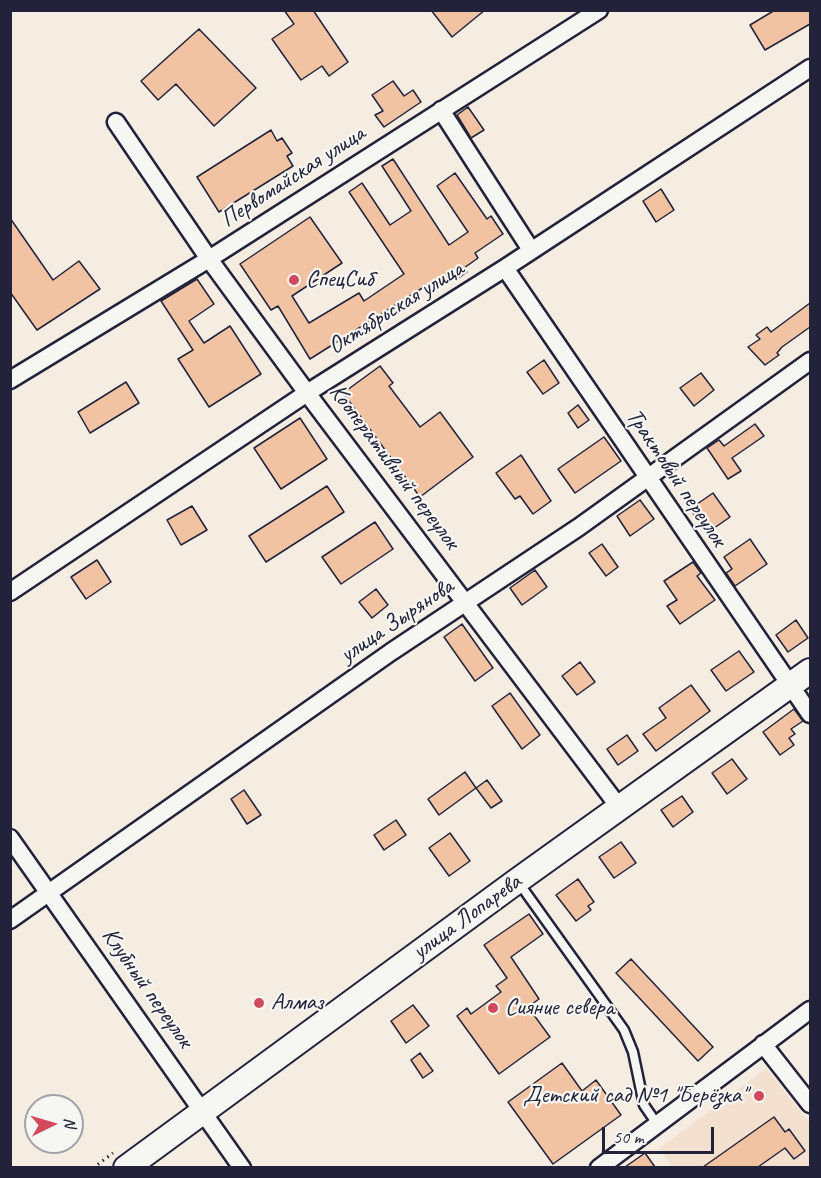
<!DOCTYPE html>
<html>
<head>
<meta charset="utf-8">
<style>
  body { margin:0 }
  #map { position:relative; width:821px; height:1178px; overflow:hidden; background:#f5ece2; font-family:Caveat,sans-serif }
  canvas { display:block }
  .frame { position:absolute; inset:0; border:12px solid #22223b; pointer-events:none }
  .north { position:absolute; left:24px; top:1094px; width:60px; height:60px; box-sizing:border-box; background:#f6f6f2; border:2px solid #a1a1a9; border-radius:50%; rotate:85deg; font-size:16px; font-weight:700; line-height:24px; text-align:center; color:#22223b }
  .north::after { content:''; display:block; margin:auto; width:21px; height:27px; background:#d1495b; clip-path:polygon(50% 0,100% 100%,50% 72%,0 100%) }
  .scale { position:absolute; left:602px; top:1127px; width:112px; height:27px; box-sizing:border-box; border:3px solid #22223b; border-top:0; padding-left:8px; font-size:18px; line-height:21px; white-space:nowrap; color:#22223b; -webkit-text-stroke:4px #f6f6f2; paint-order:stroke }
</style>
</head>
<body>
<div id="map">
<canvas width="821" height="1178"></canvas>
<div class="frame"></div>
<div class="north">N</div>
<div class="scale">50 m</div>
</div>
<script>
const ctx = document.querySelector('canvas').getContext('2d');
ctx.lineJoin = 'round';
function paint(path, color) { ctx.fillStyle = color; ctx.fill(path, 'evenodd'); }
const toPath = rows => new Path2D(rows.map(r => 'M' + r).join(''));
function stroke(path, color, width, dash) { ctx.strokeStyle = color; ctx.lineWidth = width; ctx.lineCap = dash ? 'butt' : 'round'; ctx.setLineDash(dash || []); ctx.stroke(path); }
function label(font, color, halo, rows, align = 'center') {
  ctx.font = font + ' Caveat,sans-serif'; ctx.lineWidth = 4.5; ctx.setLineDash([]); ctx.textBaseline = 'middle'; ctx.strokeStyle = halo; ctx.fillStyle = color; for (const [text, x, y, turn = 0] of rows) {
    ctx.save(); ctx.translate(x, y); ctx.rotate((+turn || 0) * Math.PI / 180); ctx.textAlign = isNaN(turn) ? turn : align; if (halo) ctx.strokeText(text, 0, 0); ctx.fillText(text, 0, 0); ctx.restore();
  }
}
const built = toPath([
  [766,1068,810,1123,810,1167,672,1167,659,1149]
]);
const building = toPath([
  [284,10,313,10,348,62,329,76,322,66,301,80,272,39,294,24,284,10],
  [431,10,485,10,452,37,431,10],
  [775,10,810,10,810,24,765,50,750,25,775,10],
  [199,29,256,88,214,126,176,84,158,100,141,81,199,29],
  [393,81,404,96,413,90,421,102,384,127,375,115,383,111,372,95,393,81],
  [468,107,484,130,471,138,457,115,468,107],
  [271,130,277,141,282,138,292,153,287,156,293,166,219,212,197,177,271,130],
  [393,159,449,245,468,232,437,186,455,173,487,219,491,216,503,234,475,253,478,258,464,268,467,272,457,279,455,277,429,294,424,287,310,359,278,306,271,310,240,264,310,217,342,263,292,296,309,323,359,293,364,301,404,274,349,192,362,183,390,225,411,211,382,166,393,159],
  [661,189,674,210,656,222,643,201,661,189],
  [10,218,53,280,79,261,100,289,37,330,10,292,10,218],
  [197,279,214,304,189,321,204,343,230,326,261,374,209,407,178,359,193,350,161,301,197,279],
  [810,303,810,327,782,347,777,353,779,355,765,365,748,347,760,339,756,335,767,327,771,332,810,303],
  [544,360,559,383,543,394,527,372,544,360],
  [380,366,393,383,389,386,420,427,440,412,473,457,420,497,343,393,380,366],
  [701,373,714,390,694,406,680,388,701,373],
  [126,382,139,403,90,433,78,412,126,382],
  [578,405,589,420,578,428,568,413,578,405],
  [300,418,327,459,281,489,254,448,300,418],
  [755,424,764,436,732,458,741,471,728,479,707,448,719,440,724,446,755,424],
  [604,437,621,461,575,493,558,469,604,437],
  [521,455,551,501,533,514,520,496,515,499,496,473,521,455],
  [327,486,344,512,266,562,249,536,327,486],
  [713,493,730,517,707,533,690,509,713,493],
  [640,500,654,519,630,536,617,516,640,500],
  [192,506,207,530,181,545,167,520,192,506],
  [375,522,393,549,341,584,322,557,375,522],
  [750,539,767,564,735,586,726,573,732,569,724,557,750,539],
  [602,544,618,567,606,576,589,553,602,544],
  [97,560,111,582,86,599,71,577,97,560],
  [693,562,701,573,697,576,715,600,680,624,667,606,677,600,664,581,693,562],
  [535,570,547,587,522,605,510,588,535,570],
  [376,589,388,605,372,618,359,602,376,589],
  [796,620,808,638,788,652,776,635,796,620],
  [462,624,493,668,475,681,444,637,462,624],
  [739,651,754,672,726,691,711,670,739,651],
  [580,662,595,682,577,695,562,676,580,662],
  [691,685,710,711,656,751,643,734,666,718,659,708,691,685],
  [510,693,540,735,522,749,492,706,510,693],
  [794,709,803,721,791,729,795,734,789,738,794,745,780,755,763,732,794,709],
  [627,735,638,751,618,765,607,749,627,735],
  [732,759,747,779,727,794,712,773,732,759],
  [465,772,476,788,439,815,428,799,465,772],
  [487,780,502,801,491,808,476,788,487,780],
  [244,790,261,815,247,824,231,799,244,790],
  [682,796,693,812,673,827,661,810,682,796],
  [396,820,406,835,384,850,374,835,396,820],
  [450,833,470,861,449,876,429,848,450,833],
  [621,842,636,863,614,878,599,857,621,842],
  [578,879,594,902,588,906,591,910,576,921,556,895,578,879],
  [529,914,543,934,511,957,539,999,528,1007,550,1037,499,1074,457,1016,467,1008,471,1014,501,992,496,986,507,978,484,945,529,914],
  [631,959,713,1047,698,1061,616,973,631,959],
  [413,1005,429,1026,406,1043,391,1021,413,1005],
  [420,1053,433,1071,423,1078,411,1060,420,1053],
  [562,1063,582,1091,596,1080,621,1115,553,1164,508,1102,562,1063],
  [774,1117,785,1132,789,1129,805,1151,794,1159,785,1148,758,1167,703,1167,774,1117],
  [645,1153,655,1167,625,1167,645,1153]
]);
const path = toPath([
  [93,1168,113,1153]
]);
const service = toPath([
  [519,883,624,1030,633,1052,644,1105,657,1124]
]);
const minor = toPath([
  [441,110,531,250],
  [116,122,209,259,307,393,619,807],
  [505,268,810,714],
  [10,380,209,259,599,10],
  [10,592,307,393,505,268,810,68],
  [10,838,242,1168],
  [10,920,391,652,579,527,810,361],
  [763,1044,810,1104],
  [599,1168,810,1010]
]);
const secondary = toPath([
  [126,1168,517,881,810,671]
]);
const markers = [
  [294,280,6,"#d1495b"],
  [259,1003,6,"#d1495b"],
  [493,1008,6,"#d1495b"],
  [759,1096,6,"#d1495b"]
];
const streetNames = [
  ["Первомайская улица",293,177,-33],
  ["Октябрьская улица",396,308,-32],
  ["Кооперативный переулок",394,467,53],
  ["Трактовый переулок",676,478,56],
  ["улица Зырянова",397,621,-34],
  ["улица Лопарева",467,917,-36],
  ["Клубный переулок",147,988,55]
];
const poiNames = [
  ["СпецСиб",306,280],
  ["Алмаз",271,1003],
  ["Сияние севера",505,1008],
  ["Детский сад №1 \"Берёзка\"",747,1096,"right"]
];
paint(built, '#f4e0cf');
paint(building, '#f2c3a2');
stroke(building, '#22223b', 1.5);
stroke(service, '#22223b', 13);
stroke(minor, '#22223b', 21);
stroke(secondary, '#22223b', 28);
stroke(path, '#22223b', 3, [1.5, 4.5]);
stroke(service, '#f6f6f2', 8);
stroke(minor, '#f6f6f2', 16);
stroke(secondary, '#f6f6f2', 24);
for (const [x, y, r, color] of markers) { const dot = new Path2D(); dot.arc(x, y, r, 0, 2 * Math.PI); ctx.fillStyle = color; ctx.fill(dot); stroke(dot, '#f6f6f2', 2); }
label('24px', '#22223b', '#f6f6f2', streetNames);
label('24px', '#22223b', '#f6f6f2', poiNames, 'left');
</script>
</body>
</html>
